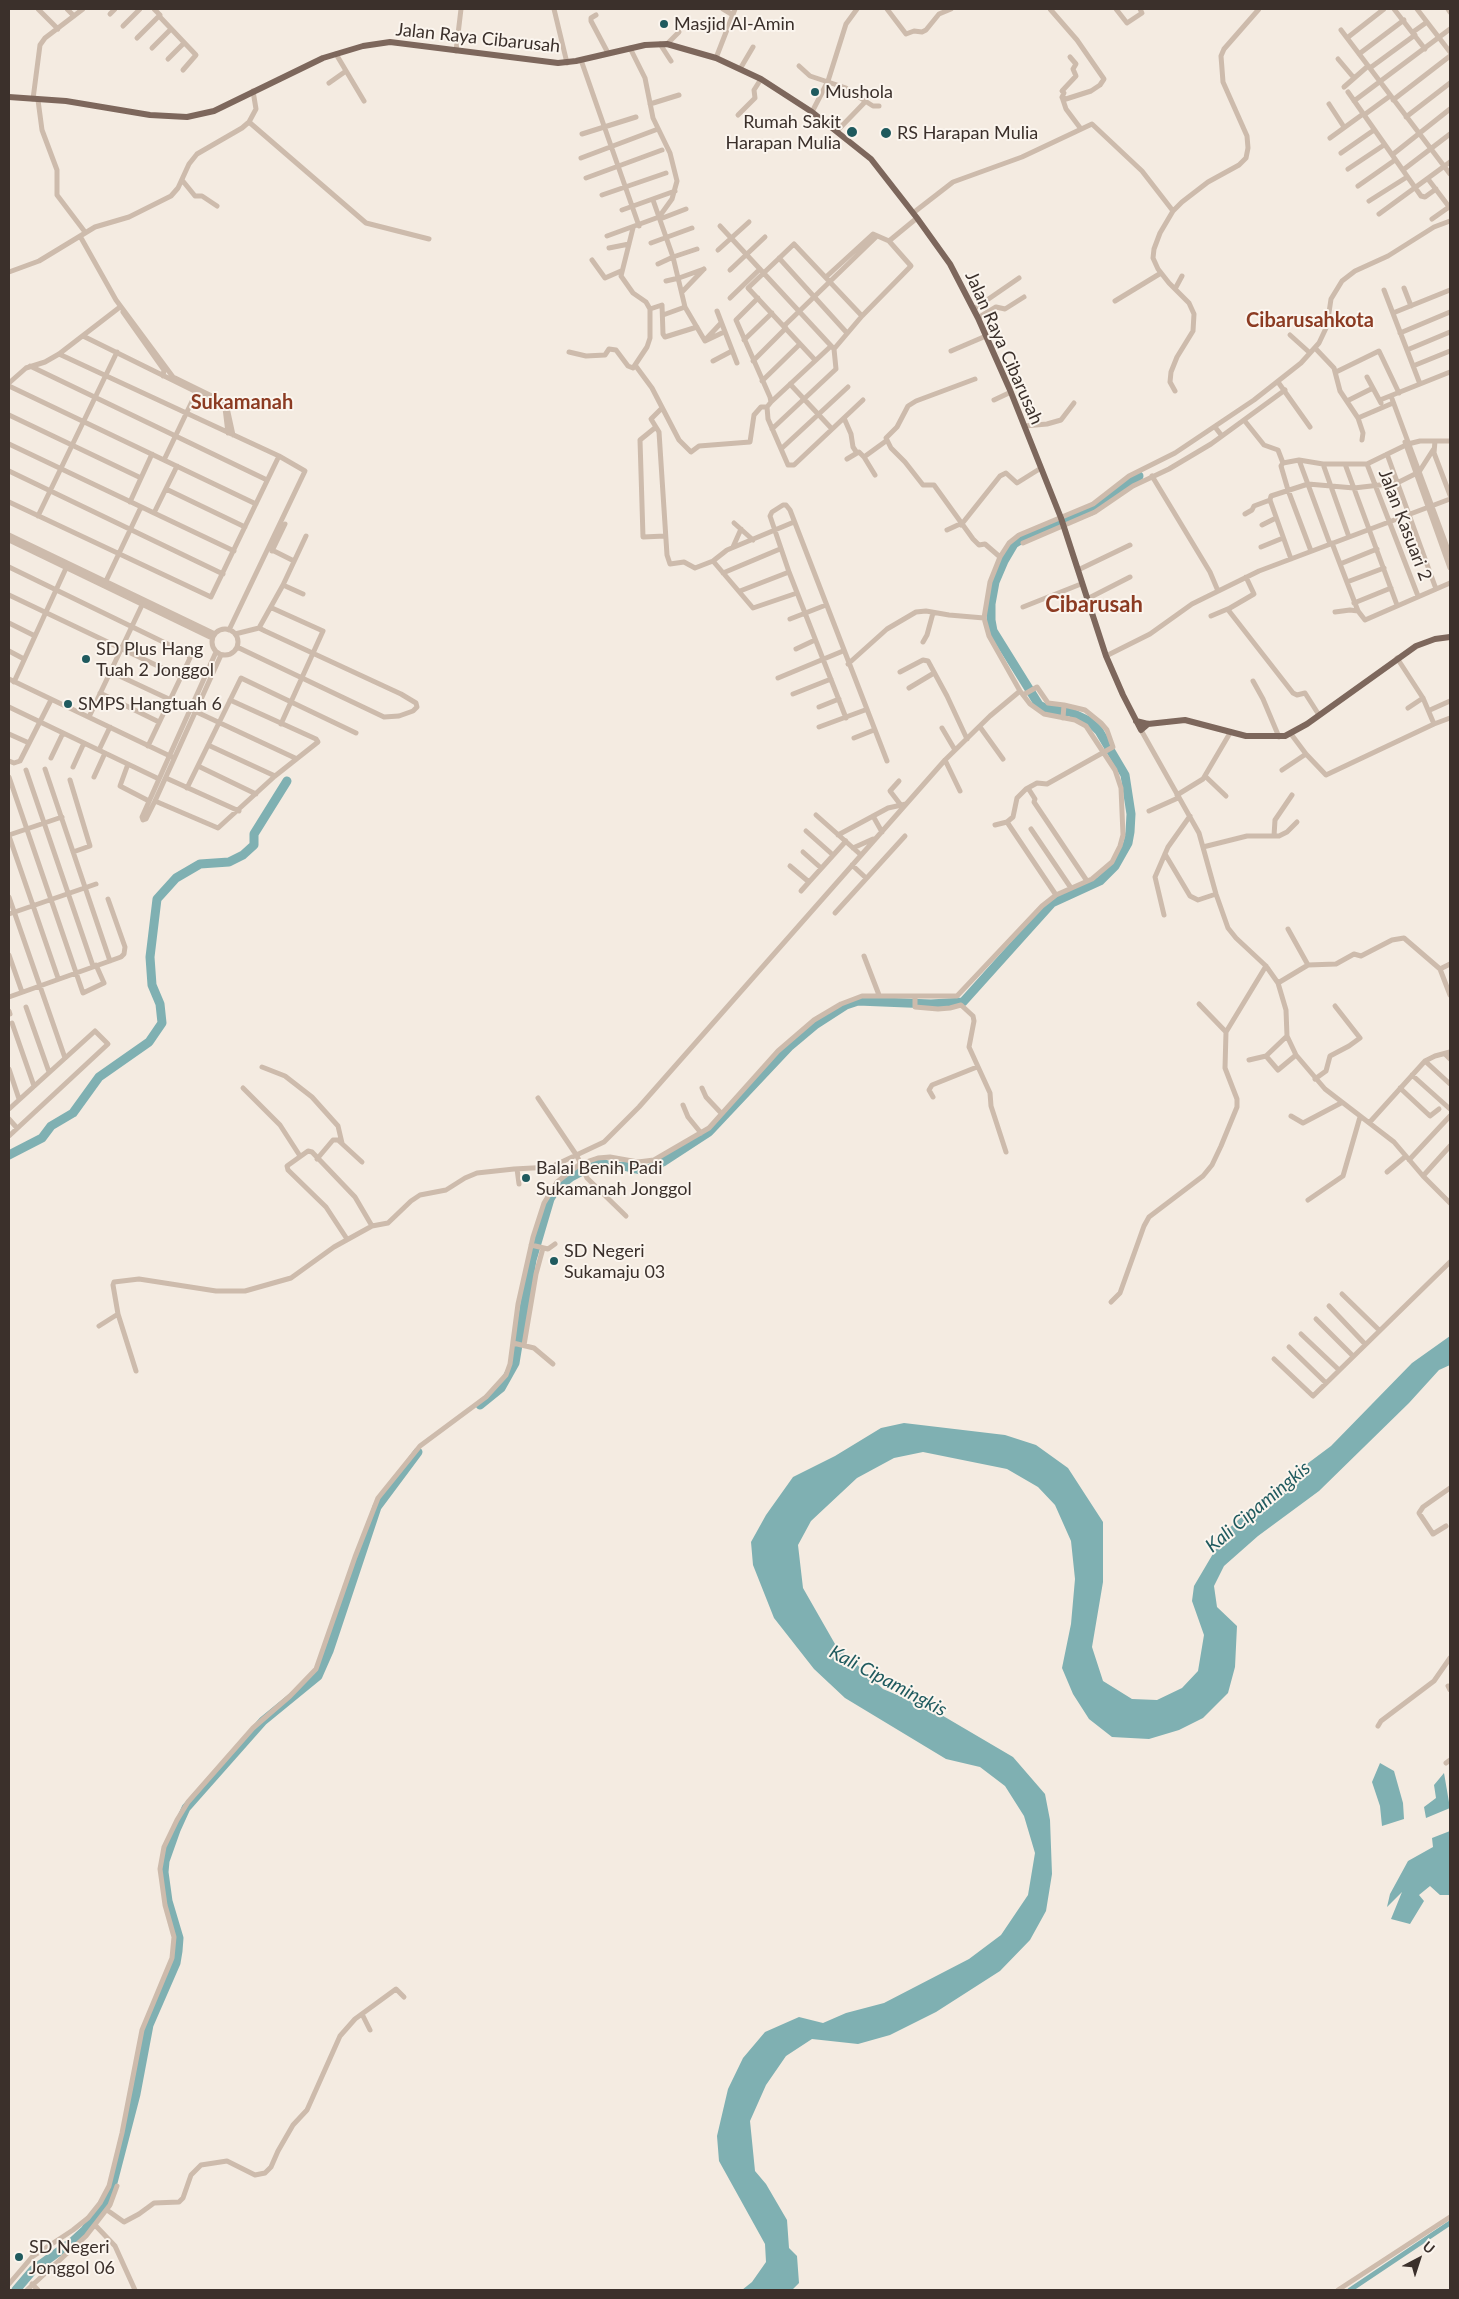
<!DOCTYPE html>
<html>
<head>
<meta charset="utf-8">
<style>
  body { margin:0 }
  #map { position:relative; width:1459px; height:2299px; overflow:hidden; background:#f4ebe1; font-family:Lato,sans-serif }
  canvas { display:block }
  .frame { position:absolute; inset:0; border:10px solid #3b302b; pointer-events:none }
  .north { position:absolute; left:1394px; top:2234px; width:50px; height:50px; -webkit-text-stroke:4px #fbf5ee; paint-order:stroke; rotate:40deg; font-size:14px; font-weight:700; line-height:20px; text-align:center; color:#3b302b }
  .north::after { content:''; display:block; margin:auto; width:18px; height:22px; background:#3b302b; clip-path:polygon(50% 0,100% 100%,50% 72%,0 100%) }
</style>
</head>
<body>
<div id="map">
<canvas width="1459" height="2299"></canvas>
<div class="frame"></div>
<div class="north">U</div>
</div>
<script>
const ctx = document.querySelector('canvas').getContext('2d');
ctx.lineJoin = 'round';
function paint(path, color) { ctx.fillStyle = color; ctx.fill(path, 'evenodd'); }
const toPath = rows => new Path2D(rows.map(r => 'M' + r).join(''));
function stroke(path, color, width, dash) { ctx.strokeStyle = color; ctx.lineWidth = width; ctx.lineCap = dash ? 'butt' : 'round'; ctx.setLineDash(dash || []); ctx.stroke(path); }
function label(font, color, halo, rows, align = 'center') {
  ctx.font = font + ' Lato,sans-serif'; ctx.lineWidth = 4; ctx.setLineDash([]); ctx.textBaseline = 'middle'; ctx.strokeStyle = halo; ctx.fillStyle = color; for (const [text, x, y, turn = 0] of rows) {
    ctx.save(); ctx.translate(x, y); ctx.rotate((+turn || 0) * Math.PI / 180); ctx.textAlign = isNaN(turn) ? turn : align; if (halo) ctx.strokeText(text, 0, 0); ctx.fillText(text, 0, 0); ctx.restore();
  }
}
const water = toPath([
  [1450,1336,1450,1365,1439,1370,1409,1403,1319,1491,1258,1536,1224,1566,1214,1586,1217,1607,1237,1626,1235,1667,1228,1693,1203,1718,1179,1730,1149,1739,1112,1737,1089,1719,1073,1694,1062,1668,1071,1624,1075,1579,1071,1541,1055,1505,1038,1487,1007,1469,923,1452,894,1458,857,1478,811,1521,798,1545,803,1588,835,1644,883,1689,933,1710,1013,1757,1045,1794,1050,1820,1052,1874,1046,1911,1030,1940,1000,1971,936,2012,890,2035,858,2044,812,2039,786,2056,766,2085,750,2121,755,2171,766,2184,787,2220,789,2248,797,2256,799,2283,792,2290,742,2290,752,2282,766,2262,765,2244,719,2161,717,2136,728,2089,743,2058,765,2032,799,2017,823,2023,846,2013,884,2003,969,1959,1001,1935,1028,1895,1035,1853,1024,1816,1005,1786,980,1767,946,1759,845,1698,814,1669,774,1618,753,1565,751,1542,766,1515,793,1477,835,1456,881,1428,904,1423,1005,1435,1036,1445,1068,1468,1103,1522,1103,1582,1092,1647,1103,1681,1132,1699,1157,1700,1182,1688,1198,1671,1204,1635,1192,1601,1194,1586,1227,1530,1272,1490,1331,1446,1412,1363],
  [1380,1763,1394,1771,1403,1803,1404,1819,1382,1826,1380,1806,1372,1782],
  [1444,1773,1450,1808,1426,1818,1424,1807,1436,1798,1434,1785],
  [1450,1831,1450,1895,1440,1895,1430,1886,1419,1895,1424,1901,1410,1924,1391,1919,1402,1892,1387,1907,1390,1894,1408,1861,1433,1847,1432,1838]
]);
const canal = toPath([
  [1350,2290,1450,2223]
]);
const river = toPath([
  [9,1155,42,1138,51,1126,73,1113,99,1077,149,1042,162,1023,160,1004,152,985,150,957,157,899,176,878,200,864,229,862,243,855,254,845,254,834,287,781],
  [480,1405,501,1388,515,1363,532,1260,550,1199,556,1189,571,1177,599,1162,613,1167,624,1166,641,1170,648,1169,663,1162,709,1132,790,1046,815,1025,846,1005,858,1001,931,1004,963,1002,1052,903,1100,881,1115,866,1128,843,1130,832,1131,814,1125,775,1099,731,1089,721,1070,712,1047,709,1039,705,993,631,991,620,991,604,995,582,1004,561,1014,544,1030,534,1091,511,1139,476],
  [16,2290,33,2270,72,2242,85,2230,110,2194,136,2094,149,2025,176,1963,178,1951,179,1938,168,1901,164,1872,165,1861,176,1830,186,1808,263,1721,318,1676,329,1651,377,1507,418,1452]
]);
const minor = toPath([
  [38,9,58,29],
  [67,9,74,16],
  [154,9,160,15,160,17,196,55,183,70],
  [554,9,567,63],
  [723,9,733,15],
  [887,9,906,34,914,31,922,32,926,30,939,14,951,9],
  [1050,9,1077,40,1104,79,1100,85,1091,91,1066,99,1062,97],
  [1116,9,1127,23,1142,13,1140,9],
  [1394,9,1425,49],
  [1417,9,1450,52],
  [1448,9,1450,12],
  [110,14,115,9],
  [596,15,591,18,591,21,608,53],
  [123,26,140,9],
  [1341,30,1450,174],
  [1413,32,1427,22],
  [137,38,160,15],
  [1347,38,1384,9],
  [660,44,671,61],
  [667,44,679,32],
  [152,48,171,29],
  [456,51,461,9],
  [336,54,364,101],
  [1359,54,1404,20],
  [1070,57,1076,64,1073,69,1076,76,1062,91,1064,93,1062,97,1066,109,1081,129],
  [716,58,735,9],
  [168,59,184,43],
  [1338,59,1354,78],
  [581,60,639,226],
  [799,66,810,76,846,88],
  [1370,68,1415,35],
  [740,69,753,47],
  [329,83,346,71],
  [1344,87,1368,66],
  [851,92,873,106,879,106],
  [1348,92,1421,196,1425,197,1436,189],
  [33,99,40,45,45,38,83,9],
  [38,100,42,130,57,170,57,195,85,232],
  [1393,100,1450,56],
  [1354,101,1450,29],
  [650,104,679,95],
  [1329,104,1344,127],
  [812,112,828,81,846,24,857,9],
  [738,115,755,98,754,90,761,79],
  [1364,115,1390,96],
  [1406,117,1450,83],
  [249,122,366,223,429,239],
  [837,131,865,102],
  [582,134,636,117],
  [1330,138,1363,114],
  [1341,153,1374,130],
  [1392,155,1450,109],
  [581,158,658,129],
  [1348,169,1384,145],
  [1403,170,1450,134],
  [586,178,662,150],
  [1428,179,1450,208],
  [182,180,195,196,202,196,217,206],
  [1358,186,1395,160],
  [602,195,666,173],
  [653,200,673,257,658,264],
  [1369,201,1407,177],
  [622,210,675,191],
  [913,213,953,182,1022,157,1092,124,1142,171,1173,211],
  [1379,214,1450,162],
  [660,219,686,209],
  [1432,219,1449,207],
  [720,226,834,349],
  [80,236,116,300,173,377,226,403,233,435],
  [607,236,659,217,672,199,677,181,670,153,653,118,645,78,630,48],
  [651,243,692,228],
  [609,248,629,244],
  [697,249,673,257,685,307,705,341,724,332],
  [718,250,749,222],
  [779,258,847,333],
  [592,260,605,278,621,271],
  [730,270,765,237],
  [9,272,39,261,95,227,129,217,171,196,178,188,189,164,197,154,242,128,249,122,256,109,253,91],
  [826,277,873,234,889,241,917,218],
  [666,281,679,278,704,269],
  [1404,288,1411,306],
  [1175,289,1182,276],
  [1384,290,1420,384],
  [682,292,704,269],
  [730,298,760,269],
  [758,298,736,320,770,397,771,402,767,407,768,419,788,465,794,465,863,400],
  [1115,301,1161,273],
  [650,309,662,305,663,334,665,337,697,327],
  [974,309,1019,278],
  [717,311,737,363],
  [123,312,164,370,163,376],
  [1393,313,1450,290],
  [663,315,685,307],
  [978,318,996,307,1005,309,1024,297],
  [784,326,877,236],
  [1400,333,1450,312],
  [1290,335,1310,353],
  [83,336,221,404,225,408,228,433],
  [707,338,721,323],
  [744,340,772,313],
  [1315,348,1334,368,1340,391,1358,418,1363,433,1362,440],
  [1407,350,1450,332],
  [951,351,986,336],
  [569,352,586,356,605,355,609,349,616,350,628,366,633,368,647,347,650,338,650,309,646,302,633,293,621,276,633,228],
  [59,354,279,456,305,471,229,630],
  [815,360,748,288,794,244,862,316],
  [713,361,732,351],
  [753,361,786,328],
  [635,365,652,388,679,440,691,452,699,446,750,442,754,415,761,407,767,407],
  [30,366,267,480],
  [1413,366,1450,351],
  [1336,372,1379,351,1399,393],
  [1367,377,1381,403],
  [975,379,916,401,908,406,897,427,886,438,891,448,905,462,923,485,934,485,973,539,979,545,985,544,1000,557],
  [762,381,800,344],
  [1278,382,1310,427],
  [9,383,26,368,45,362,59,354,120,307],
  [790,384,832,429],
  [9,386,256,504],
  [1175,391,1170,382,1171,372,1177,357,1193,331,1194,314,1189,303,1169,283,1158,269,1153,258,1154,249,1160,233,1173,211,1182,202,1208,182,1239,165,1246,158,1248,148,1247,136,1223,82,1221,56,1224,49,1259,9],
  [1391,396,1450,555],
  [994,400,1011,392],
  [1380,400,1450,372],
  [1347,401,1373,388],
  [771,402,830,347],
  [662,408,651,419,659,432,667,555,670,564,684,562,695,568,713,561,727,550,794,522],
  [9,415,141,478],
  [844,418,851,434,853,447,857,453,859,452,864,457,875,475],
  [1358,418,1393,403],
  [1244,420,1264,445,1278,450,1283,463],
  [1025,426,1047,424,1061,420,1074,403],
  [656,427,640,440,643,537,665,536],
  [772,429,836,369,834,349,862,316,911,266,889,241],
  [1222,436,1285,390],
  [1435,441,1434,453,1450,495],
  [1405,442,1450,568],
  [9,444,234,551],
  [781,449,848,387],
  [1387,454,1436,589],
  [864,457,886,441],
  [847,459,857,453],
  [164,460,196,393],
  [1299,460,1330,544],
  [1323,464,1349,537],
  [1345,464,1397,605],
  [1367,464,1418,596],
  [9,471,223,574],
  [1152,476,1210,572,1218,591],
  [166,489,245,527],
  [1270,500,1291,559],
  [9,502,211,597,279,456],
  [130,502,152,454],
  [154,513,177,466],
  [1245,514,1252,510,1254,506,1270,500,1271,496,1308,484,1354,488,1397,483,1419,472,1433,450],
  [38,516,117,352],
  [734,523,753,540],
  [961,525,1000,476,1006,473,1017,483,1041,468],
  [1262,525,1276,518],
  [947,530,960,524],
  [9,535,215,634],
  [9,540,212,638],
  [1023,543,1095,512,1133,486,1169,469,1211,444,1222,436,1215,427],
  [1332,543,1358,611,1365,620,1450,583],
  [733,547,741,529],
  [1261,547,1283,538],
  [270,549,294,561],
  [272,551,285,524],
  [1311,551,1288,490,1281,466,1283,463,1299,460,1323,464,1367,464,1408,444,1420,441,1450,441],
  [713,561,753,608,797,593],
  [1340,564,1377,549],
  [9,567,188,654,190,658,148,746],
  [1078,570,1130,545],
  [723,573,780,549],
  [1246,577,1254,594,1230,608,1229,611,1293,693,1297,695,1305,693,1319,715],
  [1347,582,1384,568],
  [105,583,141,507],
  [283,585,306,536],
  [740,591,789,572],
  [9,595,181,677],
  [1087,599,1130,577],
  [1354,603,1391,588],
  [1023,607,1081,584],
  [272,608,323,631,281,724],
  [1335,612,1350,610,1358,611],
  [1211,616,1230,608],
  [790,619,826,605],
  [9,623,35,636],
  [259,628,283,585,303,594],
  '212 642a13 13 0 1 1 26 0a13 13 0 1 1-26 0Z',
  [235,634,259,628,265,631,401,694,416,703,417,707,413,711,399,716,384,717,237,647],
  [923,642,927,635,933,613],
  [796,649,815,640],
  [9,651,24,659],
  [216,652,142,817,143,820,146,819,155,801,221,655],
  [1106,656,1150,634,1192,604,1259,571,1450,499],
  [848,664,887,629,916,612,926,611,949,615,984,618],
  [111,672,295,758],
  [900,672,923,660,928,661,947,696,967,739],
  [778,678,843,651],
  [9,679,172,757],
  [1253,681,1263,699,1279,737],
  [14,682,67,566],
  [909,688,934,673],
  [100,693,159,722],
  [793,694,831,679],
  [1023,695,1037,687,1048,703,1064,705,1063,718],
  [9,707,159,779],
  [819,707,839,699],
  [1408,708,1423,698],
  [1430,710,1450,701],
  [89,717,143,603],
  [846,718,789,572,770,516,772,512,783,505,786,505,790,510,887,761],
  [1434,724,1450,718],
  [819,727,865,710],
  [980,727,1003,759],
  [942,728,955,750],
  [1141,730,1199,833,1216,894,1228,928,1236,938,1266,966,1278,983,1286,1010,1287,1036,1296,1055,1325,1089,1394,1142,1423,1176,1450,1203],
  [9,734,29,743],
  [1291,734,1306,754,1326,775,1434,724,1423,698,1397,658],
  [854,738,874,730],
  [208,745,275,776],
  [99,750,110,727],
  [51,758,63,733],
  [945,760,960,791],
  [9,761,14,763,20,761,51,700],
  [128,764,120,786,149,801],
  [198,766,256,794],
  [73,767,84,743],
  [45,769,110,961],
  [26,770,93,966],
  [1282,770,1306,754],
  [1205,776,1226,796],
  [9,777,83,993,104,983,96,965],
  [94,777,105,753],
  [166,778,239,811],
  [70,780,90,846,73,852],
  [899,781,890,791,900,804],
  [187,788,241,678,356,733],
  [1028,788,1035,799,1034,802,1087,881],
  [1177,795,1203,779,1230,733],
  [155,801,218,828,275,776,318,742,316,739,230,700],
  [1149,811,1178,798],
  [816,815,861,855],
  [873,816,882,832],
  [1007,822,1056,895],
  [995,825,1007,822,1013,817,1017,798,1026,789,1037,783,1047,784,1113,747,1107,730,1101,723,1085,710,1064,705],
  [1031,829,1071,888],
  [806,831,833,855],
  [9,835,62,817],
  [838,835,888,808,906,804],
  [9,836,58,978],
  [1274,836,1275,820,1292,795],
  [1203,847,1247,836,1279,836,1287,832,1297,822],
  [853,848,873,839],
  [803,852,821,868],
  [1165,854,1190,896,1198,900,1216,894],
  [852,865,866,878],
  [790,866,809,882,846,841],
  [801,891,809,882],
  [9,897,65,1058],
  [835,913,905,836],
  [9,914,96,884],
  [1164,915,1155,877,1168,847,1190,816],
  [1288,929,1308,965],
  [9,955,22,992],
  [864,956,879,995],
  [1440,969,1450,964],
  [1278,983,1308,965,1336,964,1354,954,1361,956,1392,940,1404,938,1440,969,1450,995],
  [915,996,915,1007,938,1009,950,1008,961,1005,973,1016,974,1021,969,1047,990,1093,991,1106,1006,1152],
  [9,997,121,957,124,954,125,947,108,899],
  [1199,1004,1226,1032],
  [26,1007,49,1072],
  [9,1011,10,1014],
  [12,1023,34,1086],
  [1445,1054,1450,1059],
  [1266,1056,1278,1070,1296,1055],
  [1249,1060,1266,1056,1287,1036],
  [1425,1061,1450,1084],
  [262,1067,285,1076,312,1097,338,1126,342,1143],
  [9,1069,19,1099],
  [1412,1075,1450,1109],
  [1315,1079,1326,1071,1330,1056,1349,1046,1360,1038,1335,1006],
  [243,1088,280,1125,300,1156],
  [702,1088,706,1097,721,1113],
  [1400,1088,1430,1116,1439,1109],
  [933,1097,929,1090,932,1085,977,1067],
  [538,1098,577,1156,587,1178,626,1216],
  [683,1105,688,1117,701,1133],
  [9,1109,95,1031,108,1044,9,1136],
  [1291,1116,1303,1123,1341,1103],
  [9,1119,17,1128],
  [1369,1123,1425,1061,1435,1056,1450,1052],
  [317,1159,333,1140,338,1140,362,1162],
  [1409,1160,1450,1116],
  [517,1169,519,1184],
  [1387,1172,1406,1156],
  [1423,1176,1450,1146],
  [1308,1200,1343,1176,1360,1117],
  [347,1239,326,1207,288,1170,287,1166,308,1151,312,1152,355,1197,372,1226,388,1223,411,1201,420,1195,446,1190,465,1178,477,1173,514,1169,551,1167,604,1142,639,1107,945,760,990,716,1020,691],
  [531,1245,548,1249,555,1244],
  [1342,1294,1379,1330],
  [1111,1302,1120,1293,1144,1226,1149,1217,1203,1176,1212,1165,1221,1146,1237,1107,1237,1099,1225,1068,1226,1032,1266,966],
  [1329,1306,1365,1344],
  [1316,1319,1353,1356],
  [99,1326,118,1314],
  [1301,1334,1339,1370],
  [513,1343,534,1348,553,1364],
  [524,1345,536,1274,543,1248],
  [1289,1347,1326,1383],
  [1274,1359,1313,1396,1450,1262],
  [136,1371,118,1314,113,1285,114,1282,139,1279,216,1291,245,1291,291,1278,334,1247,372,1226],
  [1446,1526,1433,1534,1419,1513,1423,1507,1450,1488],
  [1448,1686,1450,1690],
  [1378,1726,1381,1721,1434,1681,1450,1658],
  [1446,1763,1450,1760],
  [362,2014,370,2030],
  [107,2210,124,2222,139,2214,154,2203,179,2202,183,2198,191,2175,201,2165,227,2161,255,2175,265,2173,271,2167,278,2151,293,2125,307,2110,340,2036,355,2019,396,1989,404,1997],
  [96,2226,115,2246,135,2290],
  [9,2284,32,2257,73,2230,88,2218,100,2203,109,2186,122,2133,142,2030,172,1958,174,1937,165,1905,160,1869,164,1847,177,1820,188,1802,253,1728,290,1696,316,1669,355,1557,378,1498,420,1446,486,1397,506,1375,510,1364,518,1304,533,1237,544,1203,557,1182,580,1164,598,1158,610,1157,638,1162,654,1160,709,1128,778,1051,814,1020,841,1004,862,996,957,996,1042,906,1056,895,1092,879,1112,862,1120,846,1123,835,1121,788,1115,770,1086,726,1075,720,1044,714,1030,704,1020,691,989,636,984,618,990,582,1000,557,1009,543,1019,535,1093,504,1129,476,1175,453,1254,400,1301,363,1319,343,1327,326,1331,299,1342,281,1355,271,1388,256,1434,227,1450,221],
  [32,2284,38,2290],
  [27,2290,86,2236,110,2205,117,2186],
  [1338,2290,1450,2217]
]);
const major = toPath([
  [9,97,66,101,150,115,187,117,214,111,323,58,363,46,390,42,558,63,576,61,645,45,667,44,716,58,761,79,812,112,871,159,917,218,950,264,978,318,1010,390,1061,518,1106,656,1123,695,1141,730,1148,724],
  [1136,721,1148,724,1185,720,1246,736,1285,736,1307,724,1416,646,1435,639,1450,637]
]);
const markers = [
  [664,24,5,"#1f5a5e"],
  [815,92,5,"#1f5a5e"],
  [852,132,6,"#1f5a5e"],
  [886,133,6,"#1f5a5e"],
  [86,659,5,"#1f5a5e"],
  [68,704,5,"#1f5a5e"],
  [526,1178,5,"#1f5a5e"],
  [554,1261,5,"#1f5a5e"],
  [19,2257,5,"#1f5a5e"]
];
const poiNames = [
  ["Masjid Al-Amin",674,24],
  ["Mushola",825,92],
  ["Rumah Sakit",841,122,"right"],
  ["Harapan Mulia",841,143,"right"],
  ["RS Harapan Mulia",897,133],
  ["SD Plus Hang",96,649],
  ["Tuah 2 Jonggol",96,670],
  ["SMPS Hangtuah 6",78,704],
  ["Balai Benih Padi",536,1168],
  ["Sukamanah Jonggol",536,1189],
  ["SD Negeri",564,1251],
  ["Sukamaju 03",564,1272],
  ["SD Negeri",29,2247],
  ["Jonggol 06",29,2268]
];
const streetNames = [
  ["Jalan Raya Cibarusah",478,38,6],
  ["Jalan Raya Cibarusah",1004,348,66],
  ["Jalan Kasuari 2",1405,525,69]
];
const waterNames = [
  ["Kali Cipamingkis",1258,1507,-40],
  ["Kali Cipamingkis",888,1681,28]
];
const quarterNames = [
  ["Cibarusahkota",1310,321],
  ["Sukamanah",242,403]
];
const districtNames = [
  ["Cibarusah",1094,605]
];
paint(water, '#7fb0b2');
stroke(canal, '#7fb0b2', 5);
stroke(river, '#7fb0b2', 9);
stroke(minor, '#cdbbac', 5);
stroke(major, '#7d675c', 6);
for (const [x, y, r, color] of markers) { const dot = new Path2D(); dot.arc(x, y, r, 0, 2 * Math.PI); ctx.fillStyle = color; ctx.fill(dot); stroke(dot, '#fbf5ee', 2); }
label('18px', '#3b302b', '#fbf5ee', poiNames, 'left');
label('18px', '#3b302b', '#fbf5ee', streetNames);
label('italic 19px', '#1f5a5e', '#fbf5ee', waterNames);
label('bold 20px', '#8c3b22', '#fbf5ee', quarterNames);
label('bold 22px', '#8c3b22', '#fbf5ee', districtNames);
</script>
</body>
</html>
